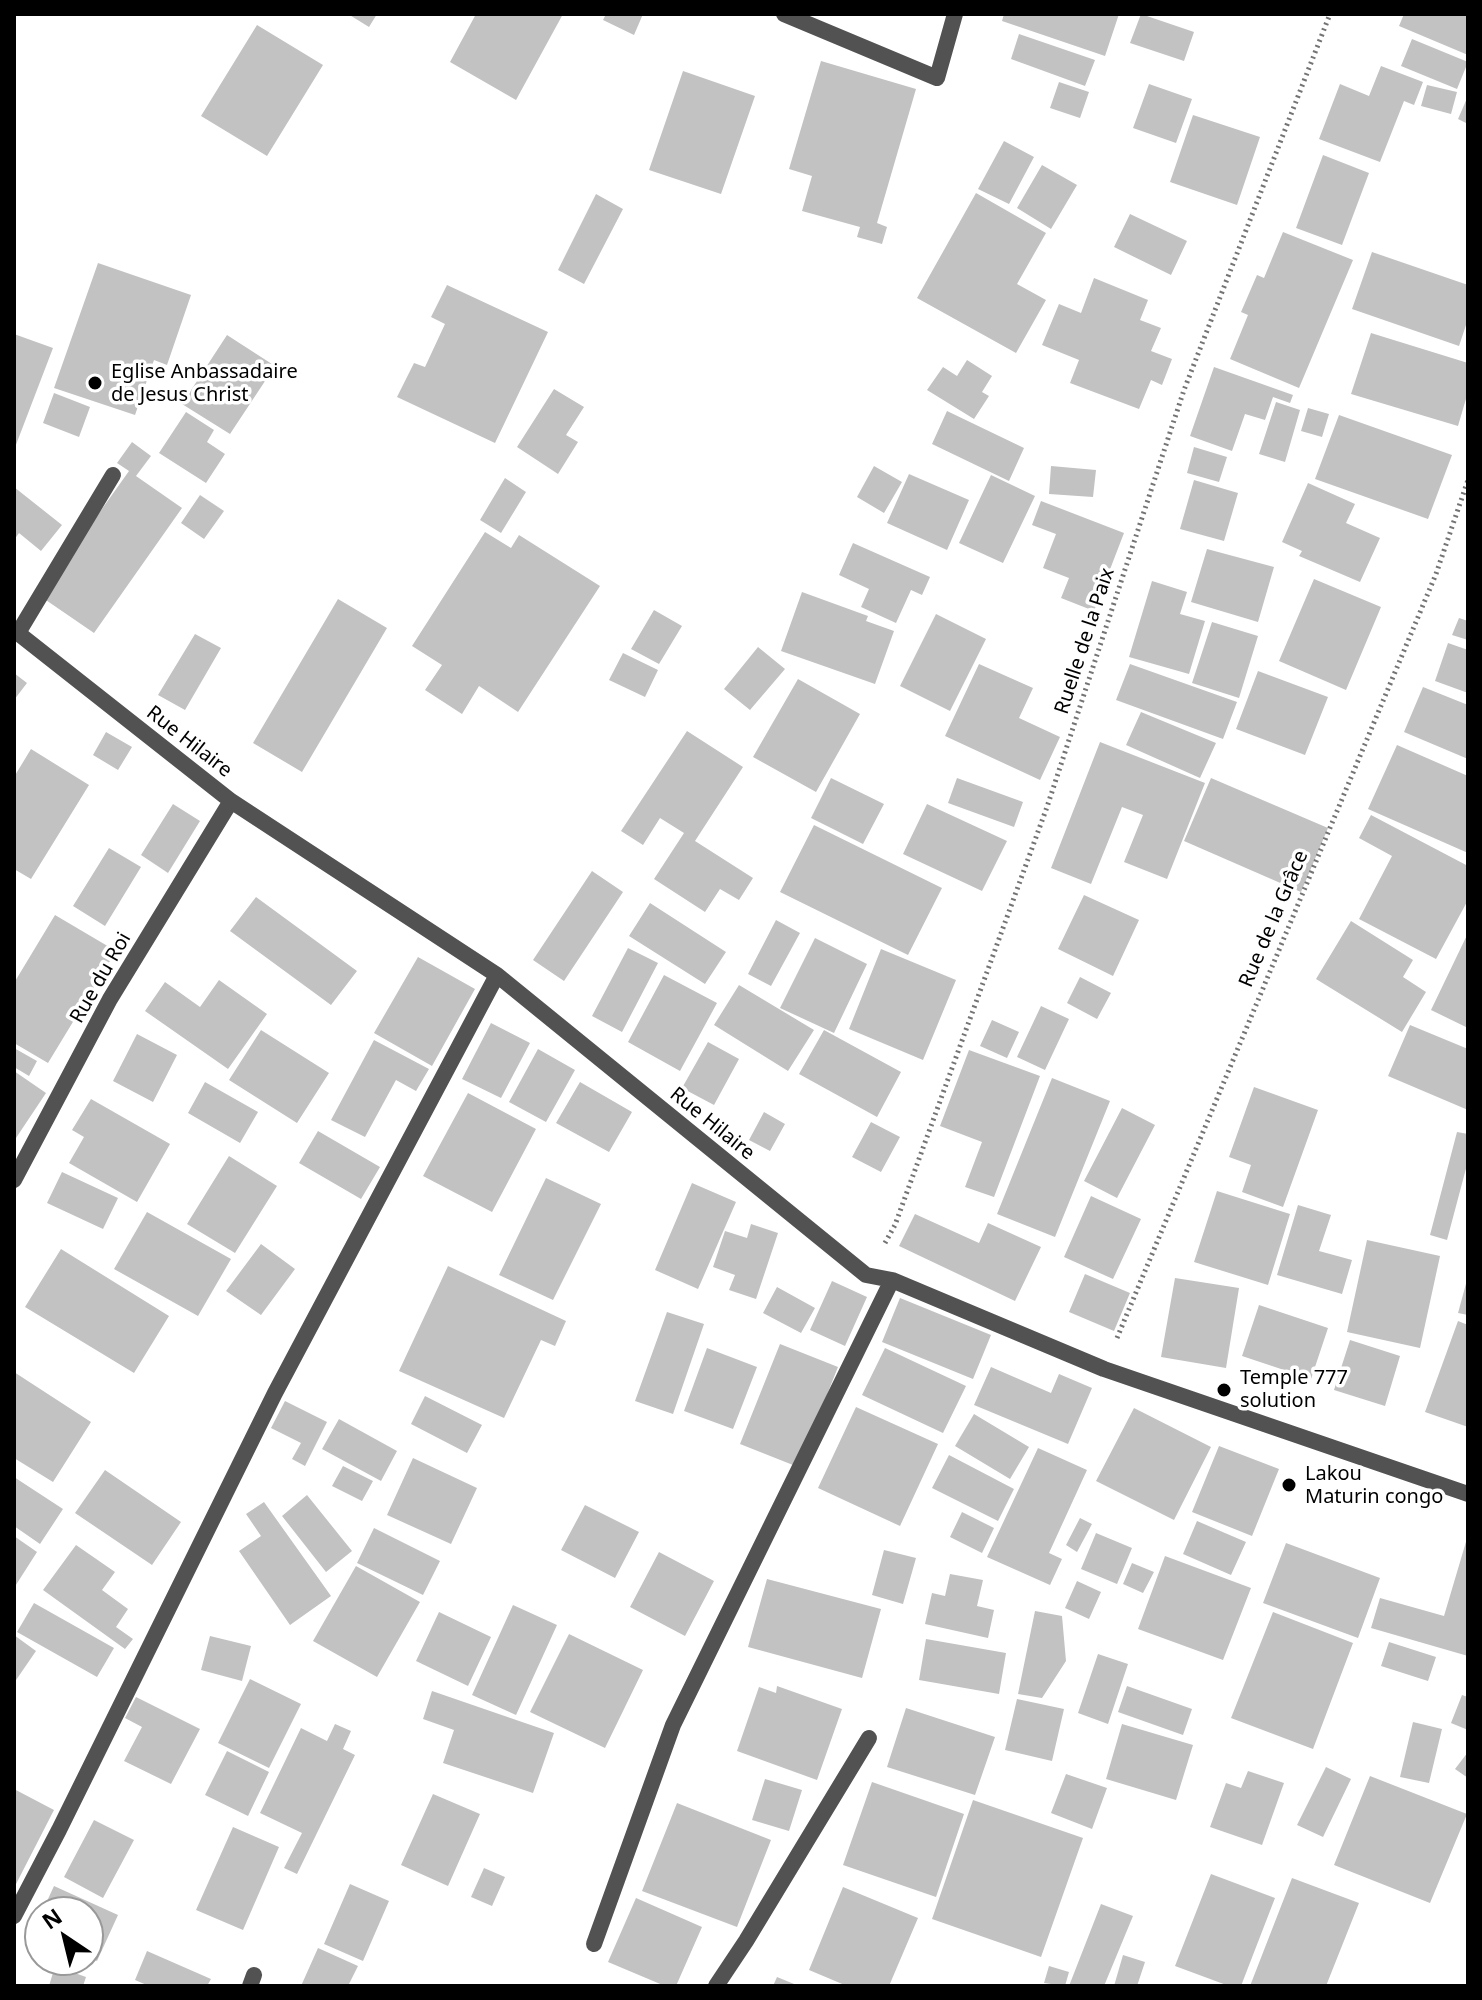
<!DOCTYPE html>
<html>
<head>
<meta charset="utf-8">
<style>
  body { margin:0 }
  #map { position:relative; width:1482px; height:2000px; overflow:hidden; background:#fff; font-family:"Noto Sans",sans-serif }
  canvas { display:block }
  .frame { position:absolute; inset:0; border:16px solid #000; pointer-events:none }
  .north { position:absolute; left:24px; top:1896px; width:80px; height:80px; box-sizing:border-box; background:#fff; border:2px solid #999; border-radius:50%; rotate:325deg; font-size:22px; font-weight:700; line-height:32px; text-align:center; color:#000 }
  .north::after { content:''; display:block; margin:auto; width:28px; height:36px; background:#000; clip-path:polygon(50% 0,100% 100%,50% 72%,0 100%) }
</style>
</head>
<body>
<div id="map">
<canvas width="1482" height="2000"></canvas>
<div class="frame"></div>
<div class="north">N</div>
</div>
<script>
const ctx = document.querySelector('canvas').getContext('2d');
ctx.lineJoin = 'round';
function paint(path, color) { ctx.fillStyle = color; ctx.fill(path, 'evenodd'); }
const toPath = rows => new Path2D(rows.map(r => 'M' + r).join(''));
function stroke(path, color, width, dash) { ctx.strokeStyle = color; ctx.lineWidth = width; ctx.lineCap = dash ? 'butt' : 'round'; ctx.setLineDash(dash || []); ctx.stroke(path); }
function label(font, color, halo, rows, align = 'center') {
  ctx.font = font + ' "Noto Sans",sans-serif'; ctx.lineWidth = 7; ctx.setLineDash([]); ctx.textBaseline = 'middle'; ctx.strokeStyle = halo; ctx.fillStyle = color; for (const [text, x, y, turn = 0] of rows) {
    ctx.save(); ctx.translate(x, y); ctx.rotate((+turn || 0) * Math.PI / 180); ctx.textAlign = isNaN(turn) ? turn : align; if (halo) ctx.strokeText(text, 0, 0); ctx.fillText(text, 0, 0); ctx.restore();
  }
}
const building = toPath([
  [348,14,377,14,369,27],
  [476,14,563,14,516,100,450,62],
  [606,14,643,14,634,35,603,20],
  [1004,14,1119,14,1105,56,1002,21],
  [1141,14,1194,32,1184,61,1130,43],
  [1404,14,1468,14,1468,55,1399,26],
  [257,25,323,65,267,156,201,116],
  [1019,34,1095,60,1085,86,1011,59],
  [1412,39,1468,62,1457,89,1401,66],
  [821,61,916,89,877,223,887,227,882,244,857,237,860,227,802,211,812,176,789,169],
  [1381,66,1423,82,1414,105,1404,101,1380,162,1319,139,1340,84,1369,96],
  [683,71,755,96,721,194,649,170],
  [1059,82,1089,92,1080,118,1050,108],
  [1149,84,1192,99,1176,143,1133,128],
  [1427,85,1457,92,1451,114,1421,106],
  [1468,96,1468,124,1458,119],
  [1193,115,1260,137,1237,205,1170,182],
  [1004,141,1034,157,1009,204,978,189],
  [1323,155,1369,173,1342,245,1296,228],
  [1042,165,1077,185,1051,229,1017,208],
  [976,193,1046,233,1017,284,1046,300,1016,353,917,298],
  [596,194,623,209,584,284,558,270],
  [1130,214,1187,241,1171,275,1114,247],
  [1283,232,1353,260,1299,388,1230,359,1248,315,1241,312,1257,275,1264,278],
  [1372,252,1468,285,1468,319,1459,346,1352,309],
  [98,263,191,295,167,365,154,360,135,415,54,388],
  [1094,278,1148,300,1140,320,1161,328,1151,351,1172,359,1162,385,1151,380,1139,409,1070,383,1079,360,1042,345,1059,304,1081,313],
  [447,285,548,332,495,443,397,397,414,363,425,367,445,324,431,317],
  [1371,333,1468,363,1468,392,1458,426,1351,394],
  [14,334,53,348,14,450],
  [227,335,275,366,230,434,182,404],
  [967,360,992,376,982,392,989,396,974,419,927,390,943,367,957,376],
  [1214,367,1293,395,1290,403,1273,397,1265,420,1245,414,1232,451,1190,436],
  [554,389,584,407,566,435,578,442,558,474,517,447],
  [54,393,90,407,79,437,43,423],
  [1276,402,1300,410,1285,462,1259,454],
  [1308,408,1329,414,1322,437,1301,431],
  [947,411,1024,448,1009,481,932,444],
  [186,412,214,430,207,442,225,454,206,483,159,453],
  [1339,415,1452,455,1428,519,1315,479],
  [132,442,151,456,136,476,182,508,94,633,40,596,129,471,117,463],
  [1194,447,1227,457,1219,482,1187,473],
  [874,466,902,482,884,513,857,497],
  [1051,466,1096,470,1093,497,1049,494],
  [909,474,969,500,947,550,887,523],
  [991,475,1035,496,1003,563,959,543],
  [505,478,526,492,501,533,480,520],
  [1194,480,1238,493,1224,541,1180,529],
  [1308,483,1355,504,1346,523,1380,538,1360,582,1299,556,1302,551,1282,542],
  [14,487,62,525,41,551,19,533,14,540],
  [200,495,224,511,204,539,181,523],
  [1041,501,1124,533,1094,611,1061,598,1069,578,1043,568,1056,534,1032,525],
  [485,532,511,548,519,535,600,586,518,712,479,686,462,714,425,690,442,665,412,646],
  [853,543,930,577,922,595,911,590,896,623,861,607,869,589,839,575],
  [1207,549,1274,567,1258,622,1191,602],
  [1314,579,1381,607,1346,690,1279,661],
  [1152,581,1187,592,1180,614,1205,621,1189,674,1129,657],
  [802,592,868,616,866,621,894,631,875,684,781,651],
  [338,599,387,628,302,772,253,743],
  [654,610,682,626,659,664,631,649],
  [936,614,986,639,950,711,900,686],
  [1459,618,1468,621,1468,640,1452,635],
  [1212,622,1258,636,1239,698,1192,683],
  [195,634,221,648,185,710,158,695],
  [1448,643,1468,650,1468,693,1435,681],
  [758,647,785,669,750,710,724,689],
  [623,653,658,670,645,697,609,680],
  [979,664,1033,688,1019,718,1060,737,1040,780,945,736],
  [1130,664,1237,702,1223,739,1116,700],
  [1258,671,1328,697,1305,755,1236,729],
  [14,673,27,683,14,700],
  [798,679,860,714,816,792,753,757],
  [1423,687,1468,705,1468,759,1404,732],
  [1141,712,1216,743,1200,778,1126,745],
  [687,731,743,767,695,841,753,878,739,900,720,889,705,912,654,879,684,833,660,818,643,845,621,831],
  [106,732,132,747,118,770,93,755],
  [1100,742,1205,783,1167,879,1124,862,1143,815,1122,807,1091,884,1051,868],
  [1397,745,1468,776,1468,853,1368,809],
  [31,749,89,785,31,879,14,869,14,777],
  [831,778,884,804,863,844,811,818],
  [957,778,1023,802,1014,827,948,803],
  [1211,778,1328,828,1301,892,1184,841],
  [173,804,200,821,168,873,141,855],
  [927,804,1007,841,982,891,903,854],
  [1371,815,1468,866,1468,900,1436,959,1359,919,1392,856,1359,838],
  [814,825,942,888,908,955,780,892],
  [109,848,141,867,105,926,73,906],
  [592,871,623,892,564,981,533,960],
  [1084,895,1139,920,1113,976,1058,949],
  [256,897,357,971,331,1005,230,931],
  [650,903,726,952,705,984,629,936],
  [55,915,116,951,48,1063,14,1043,14,983],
  [776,920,800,933,771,986,748,974],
  [1351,921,1413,960,1403,977,1426,992,1402,1032,1316,979],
  [1468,933,1468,1028,1431,1010],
  [815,938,867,964,834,1033,780,1008],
  [628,948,658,963,622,1032,592,1016],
  [881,949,956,980,923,1060,849,1029],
  [418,957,475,989,432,1066,374,1033],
  [664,975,717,1003,680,1071,628,1042],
  [1080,977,1111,993,1097,1019,1067,1003],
  [219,980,267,1014,228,1069,145,1011,165,982,200,1007],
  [739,985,814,1030,788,1071,714,1025],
  [1041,1006,1069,1019,1045,1070,1017,1057],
  [992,1020,1019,1032,1007,1058,980,1046],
  [491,1023,530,1043,501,1098,462,1079],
  [1410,1025,1468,1049,1468,1110,1388,1076],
  [261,1030,329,1073,297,1123,229,1080],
  [824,1030,901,1072,877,1117,799,1074],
  [137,1034,177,1055,153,1102,113,1081],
  [374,1040,429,1069,416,1091,396,1080,365,1137,331,1120],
  [708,1042,739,1059,714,1105,682,1088],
  [14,1048,37,1061,29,1076,14,1067],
  [538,1049,575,1070,546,1122,509,1102],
  [969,1050,1040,1076,994,1197,965,1187,982,1142,940,1126],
  [14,1071,46,1093,14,1141],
  [1052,1078,1110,1101,1055,1237,997,1214],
  [205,1082,258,1112,240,1143,188,1113],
  [580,1082,632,1112,609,1152,556,1123],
  [1254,1087,1318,1110,1283,1207,1242,1192,1251,1165,1229,1157],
  [468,1093,536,1129,492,1212,423,1176],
  [91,1099,170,1144,137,1202,69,1163,84,1137,72,1130],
  [1122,1108,1155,1125,1117,1198,1084,1181],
  [764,1112,785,1124,770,1151,749,1140],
  [871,1122,900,1137,881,1172,852,1157],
  [318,1131,380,1167,361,1199,299,1163],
  [1457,1132,1468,1134,1468,1161,1447,1240,1430,1235],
  [229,1156,277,1186,235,1253,187,1224],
  [62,1172,118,1198,103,1229,47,1203],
  [546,1178,601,1204,553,1300,499,1275],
  [692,1183,736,1202,698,1289,655,1270],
  [1217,1191,1290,1214,1268,1285,1194,1262],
  [1091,1196,1141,1219,1113,1279,1064,1257],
  [1298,1205,1331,1215,1319,1251,1352,1260,1342,1294,1277,1275],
  [147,1212,231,1259,198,1316,114,1269],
  [915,1214,979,1243,988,1223,1041,1247,1015,1301,899,1246],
  [751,1224,778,1233,756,1299,729,1290,735,1275,713,1267,725,1231,747,1238],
  [1367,1240,1440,1256,1420,1348,1347,1332],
  [261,1244,295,1269,261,1315,226,1291],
  [61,1249,169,1316,134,1373,25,1307],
  [448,1266,566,1321,555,1346,541,1340,504,1418,399,1371],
  [1085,1274,1130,1293,1114,1331,1069,1312],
  [1175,1278,1239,1288,1226,1368,1161,1357],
  [1467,1280,1468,1280,1468,1315,1458,1313],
  [832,1281,867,1297,845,1346,810,1330],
  [777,1287,815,1308,801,1333,763,1313],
  [900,1298,991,1335,973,1379,882,1342],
  [1259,1305,1328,1328,1311,1379,1242,1356],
  [667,1312,704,1324,673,1414,635,1401],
  [1458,1321,1468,1325,1468,1427,1425,1412],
  [1350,1340,1400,1356,1385,1406,1334,1390],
  [780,1344,838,1367,798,1467,740,1444],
  [707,1348,757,1367,733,1429,684,1411],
  [885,1348,966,1386,943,1433,862,1395],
  [991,1367,1051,1393,1059,1374,1092,1388,1068,1444,974,1405],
  [14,1372,91,1422,53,1482,14,1458],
  [425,1396,482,1425,467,1453,411,1424],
  [285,1401,327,1422,305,1466,292,1459,301,1443,271,1428],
  [856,1407,938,1444,900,1526,818,1488],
  [1134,1408,1211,1447,1174,1520,1096,1481],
  [974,1414,1029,1447,1010,1479,955,1446],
  [339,1419,397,1451,381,1481,322,1449],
  [1219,1446,1279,1469,1252,1536,1192,1512],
  [1038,1448,1087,1470,1049,1553,1062,1559,1050,1585,987,1557],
  [949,1455,1014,1489,998,1521,932,1488],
  [413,1458,477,1488,451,1544,387,1515],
  [343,1466,373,1481,362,1501,332,1486],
  [105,1470,181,1522,152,1565,75,1513],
  [14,1477,63,1509,40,1544,14,1526],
  [307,1495,352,1551,326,1572,282,1516],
  [264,1502,331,1596,290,1625,239,1551,261,1536,246,1514],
  [585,1505,639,1532,615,1578,561,1550],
  [962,1512,994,1528,982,1553,950,1537],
  [1080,1518,1092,1524,1077,1552,1066,1545],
  [1197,1521,1246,1542,1231,1575,1183,1554],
  [374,1528,440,1561,423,1595,357,1563],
  [1096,1533,1132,1548,1117,1584,1081,1569],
  [1468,1535,1468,1656,1371,1628,1380,1598,1444,1616],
  [14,1536,37,1552,14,1588],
  [1286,1543,1380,1578,1358,1638,1263,1603],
  [76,1545,115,1572,102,1590,128,1609,116,1627,133,1639,125,1649,43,1590],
  [884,1550,916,1558,903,1604,872,1595],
  [659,1552,714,1581,685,1636,630,1607],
  [1165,1556,1251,1588,1223,1660,1138,1629],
  [1132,1563,1154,1572,1143,1593,1123,1584],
  [356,1566,420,1602,377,1677,313,1641],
  [950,1574,983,1580,977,1606,994,1610,988,1638,925,1624,932,1593,945,1596],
  [767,1579,881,1609,862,1678,748,1647],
  [1077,1581,1101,1592,1089,1619,1065,1608],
  [34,1603,114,1648,97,1677,17,1632],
  [513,1605,557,1625,516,1715,472,1695],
  [1035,1611,1062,1616,1066,1661,1042,1698,1018,1694],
  [439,1612,491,1637,468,1686,416,1661],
  [1273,1612,1353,1643,1313,1749,1231,1718],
  [569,1634,643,1670,605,1748,530,1712],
  [14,1635,36,1651,14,1683],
  [210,1636,251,1646,242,1681,201,1670],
  [926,1639,1006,1653,999,1694,919,1680],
  [1389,1642,1436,1657,1428,1681,1381,1666],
  [1098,1654,1128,1664,1108,1724,1078,1713],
  [250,1679,301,1704,269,1768,218,1743],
  [777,1686,842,1709,817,1780,737,1751,759,1687,776,1693],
  [1127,1686,1192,1709,1183,1735,1118,1712],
  [432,1691,554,1733,533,1793,443,1763,454,1730,423,1719],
  [1462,1695,1468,1697,1468,1730,1451,1723],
  [136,1697,200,1729,171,1784,124,1761,142,1727,125,1718],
  [1017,1699,1064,1709,1052,1761,1005,1750],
  [906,1708,995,1737,975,1795,887,1767],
  [1413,1722,1442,1729,1429,1783,1400,1777],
  [335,1724,351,1731,343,1749,355,1755,297,1874,284,1868,302,1833,260,1813,301,1728,327,1741],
  [1122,1724,1193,1745,1176,1800,1106,1779],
  [227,1751,269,1772,248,1816,205,1795],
  [1468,1752,1468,1778,1455,1769],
  [1326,1767,1351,1779,1323,1837,1297,1825],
  [1248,1771,1284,1783,1262,1845,1210,1827,1226,1783,1241,1788],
  [1066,1774,1107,1788,1092,1829,1051,1813],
  [1370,1776,1467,1814,1430,1903,1334,1865],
  [765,1779,802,1790,789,1831,752,1820],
  [872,1782,964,1814,936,1897,843,1865],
  [14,1789,54,1810,14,1888],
  [433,1794,480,1814,448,1886,401,1865],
  [973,1800,1083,1838,1041,1957,932,1919],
  [677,1803,771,1840,737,1927,642,1891],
  [94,1820,134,1840,103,1898,64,1877],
  [233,1827,279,1847,243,1930,196,1910],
  [484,1868,505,1877,492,1906,471,1897],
  [1211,1874,1275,1898,1241,1986,1229,1986,1175,1966],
  [1292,1878,1359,1903,1326,1986,1250,1986],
  [350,1884,389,1901,363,1961,324,1944],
  [54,1886,118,1915,97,1961,88,1957,88,1912,42,1912],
  [843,1887,918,1918,889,1986,847,1986,809,1970],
  [636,1898,702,1927,676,1986,665,1986,608,1962],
  [1101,1904,1133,1916,1104,1986,1069,1986],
  [318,1948,358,1966,348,1986,301,1986],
  [147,1951,211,1979,207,1986,149,1986,135,1980],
  [1123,1955,1145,1962,1137,1986,1114,1986],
  [55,1966,86,1977,83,1986,49,1986],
  [1049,1966,1069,1972,1065,1986,1044,1983],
  [777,1977,799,1986,773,1986]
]);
const path = toPath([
  [885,1243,895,1225,1047,807,1184,390,1330,14],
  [1117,1338,1436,574,1468,480]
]);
const lane = toPath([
  [18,633,113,475]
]);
const street = toPath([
  [784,14,937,78,955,14],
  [14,630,231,801,497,975,866,1275,892,1280,1104,1369,1468,1494],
  [14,1180,110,999,231,801],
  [14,1916,59,1830,275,1393,497,975],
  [594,1944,673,1725,892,1280],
  [250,1986,254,1975],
  [716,1986,746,1941,869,1738]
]);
const markers = [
  [95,383,8,"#000"],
  [1224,1390,8,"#000"],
  [1289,1485,8,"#000"]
];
const poiNames = [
  ["Eglise Anbassadaire",111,372],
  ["de Jesus Christ",111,395],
  ["Temple 777",1240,1378],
  ["solution",1240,1401],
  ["Lakou",1305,1474],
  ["Maturin congo",1305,1497]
];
const streetNames = [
  ["Ruelle de la Paix",1085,641,-72],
  ["Rue Hilaire",189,742,38],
  ["Rue de la Grâce",1274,919,-67],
  ["Rue du Roi",101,978,-60],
  ["Rue Hilaire",712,1124,39]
];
paint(building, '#c2c2c2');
stroke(path, '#747474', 5, [2, 4]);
stroke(lane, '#525252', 16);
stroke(street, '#525252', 16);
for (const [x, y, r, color] of markers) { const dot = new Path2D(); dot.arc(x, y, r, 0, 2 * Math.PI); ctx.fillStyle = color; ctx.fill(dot); stroke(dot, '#fff', 3); }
label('20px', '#000', '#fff', poiNames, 'left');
label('20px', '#000', '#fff', streetNames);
</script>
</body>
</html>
